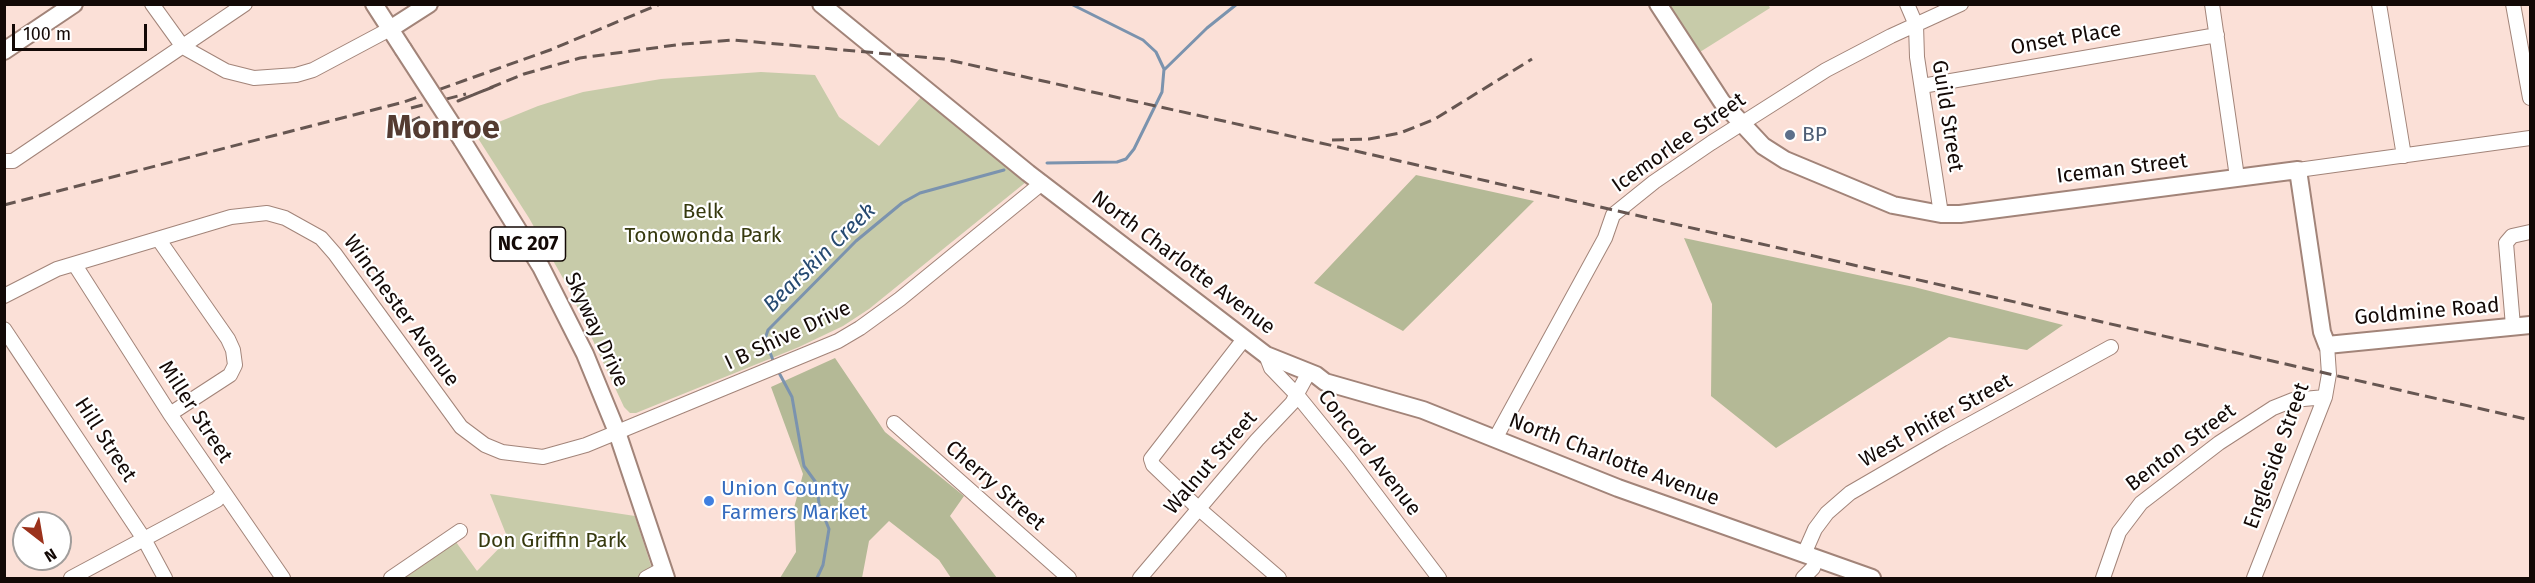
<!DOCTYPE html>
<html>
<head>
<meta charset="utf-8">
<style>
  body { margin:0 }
  #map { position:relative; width:2535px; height:583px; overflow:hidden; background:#fbe0d7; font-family:"Fira Sans",sans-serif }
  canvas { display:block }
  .frame { position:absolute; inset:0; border:6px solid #130906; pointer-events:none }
  .north { position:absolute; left:12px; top:511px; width:60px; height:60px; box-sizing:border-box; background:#fff; border:2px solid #a19d9b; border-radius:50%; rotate:149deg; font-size:16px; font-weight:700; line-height:24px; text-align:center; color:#130906 }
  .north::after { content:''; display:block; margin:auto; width:21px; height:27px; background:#9b321c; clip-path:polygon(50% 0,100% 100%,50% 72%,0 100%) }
  .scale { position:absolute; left:12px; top:24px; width:135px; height:27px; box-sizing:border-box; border:3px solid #130906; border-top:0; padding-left:8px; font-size:18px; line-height:21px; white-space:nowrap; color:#130906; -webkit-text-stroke:4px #fff; paint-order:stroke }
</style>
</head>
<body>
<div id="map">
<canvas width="2535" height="583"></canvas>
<div class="frame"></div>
<div class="north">N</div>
<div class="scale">100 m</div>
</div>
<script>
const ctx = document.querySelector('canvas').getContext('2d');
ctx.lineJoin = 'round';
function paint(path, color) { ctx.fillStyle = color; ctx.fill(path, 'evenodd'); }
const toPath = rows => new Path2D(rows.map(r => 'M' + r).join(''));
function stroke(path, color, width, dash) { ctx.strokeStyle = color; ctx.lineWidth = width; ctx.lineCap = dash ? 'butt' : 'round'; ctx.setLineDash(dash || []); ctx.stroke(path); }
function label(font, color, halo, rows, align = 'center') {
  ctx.font = font + ' "Fira Sans",sans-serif'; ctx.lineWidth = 4.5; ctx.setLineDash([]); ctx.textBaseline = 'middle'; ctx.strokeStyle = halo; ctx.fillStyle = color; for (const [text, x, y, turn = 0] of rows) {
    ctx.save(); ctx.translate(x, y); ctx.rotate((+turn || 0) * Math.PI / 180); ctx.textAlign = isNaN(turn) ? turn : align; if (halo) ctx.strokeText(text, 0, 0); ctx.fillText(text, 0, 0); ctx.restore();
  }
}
const green = toPath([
  [1768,4,1770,8,1700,52,1666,5],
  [761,72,815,75,839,117,879,146,922,96,1026,179,1026,182,869,309,843,326,799,347,636,413,630,413,624,407,568,287,529,218,474,132,538,106,583,92,661,79],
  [490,494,635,516,655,578,405,578,456,542,477,571,508,539]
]);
const forest = toPath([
  [1416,175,1534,201,1403,331,1314,283],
  [1684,238,1914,287,2063,325,2027,350,1949,337,1776,448,1711,396,1712,304],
  [835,358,885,432,964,496,950,516,997,578,951,578,939,560,889,521,869,541,862,578,780,578,796,552,794,508,803,474,771,387]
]);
const stream = toPath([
  [1165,69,1207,28,1237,4],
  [1047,163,1117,162,1126,159,1134,149,1162,92,1164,69,1156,52,1143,40,1071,4],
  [774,363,765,339,768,330,856,241,902,203,920,193,1004,170],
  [777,369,792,397,804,466,817,484,819,504,829,529,823,565,817,578]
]);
const minor = toPath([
  [152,4,183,47,226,71,254,78,296,75,313,70,390,29],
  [1907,4,1916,25,1917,57,1941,214],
  [2212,4,2237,177],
  [2379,4,2404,156],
  [2513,4,2530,98],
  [1922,86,2217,35],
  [4,161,13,161,245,4],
  [2298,170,2530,138],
  [159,240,228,339,233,350,235,365,230,375,170,414],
  [75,265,170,414,283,578],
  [4,296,57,269,231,217,267,213,285,218,321,238,335,254,461,427,485,445,502,452,543,457,586,445,838,341,860,328,900,299,1042,183],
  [2513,326,2506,243,2512,236,2530,232],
  [4,329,144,539,165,578],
  [1244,339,1151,459,1153,465,1198,508,1279,578],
  [1266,355,1271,368,1297,395,1349,459,1439,578],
  [894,423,1069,578],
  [1495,439,1605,238,1613,215,1654,182,1711,143,1826,70,1891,36,1961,4],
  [1804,554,1815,529,1827,513,1850,493,1943,439,2111,347],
  [71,578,217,500,223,493],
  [391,578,460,531],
  [646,578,663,569],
  [1140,578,1257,440,1292,403,1309,372],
  [1803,578,1813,568,1816,559],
  [2103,578,2119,532,2141,503,2219,443,2273,408,2293,400,2325,397],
  [2254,578,2325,397,2329,374,2327,345]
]);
const major = toPath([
  [374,4,403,49],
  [821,4,1028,173,1266,355,1316,375,1325,382,1423,410,1618,488,1872,578],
  [1658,4,1722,102,1763,146,1785,160,1893,205,1941,214,1960,214,2298,170,2322,332,2327,345,2530,325],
  [390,29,429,4],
  [4,51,74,4],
  [462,140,541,267,585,354,617,432,666,578]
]);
const rail = toPath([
  [493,87,458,101,524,74,580,58,683,44,733,40,944,59,1264,130,2530,420],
  [411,108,466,94],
  [409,122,425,115],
  [1332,140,1369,139,1400,133,1435,119,1532,59],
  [4,205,404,102,550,50,660,4]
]);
const majorBridge = toPath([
  [403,49,462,140]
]);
const markers = [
  [1790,135,6,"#5c6f8a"],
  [709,501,6,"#3f7fe0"]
];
const shields = [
  [528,244,75]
];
const shieldNames = [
  ["NC 207",528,244]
];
const streetNames = [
  ["Onset Place",2066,39,-10],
  ["Guild Street",1947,116,81],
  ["Icemorlee Street",1679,143,-35],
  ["Iceman Street",2122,169,-7],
  ["North Charlotte Avenue",1183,263,37],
  ["Winchester Avenue",401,311,54],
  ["Goldmine Road",2427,312,-5],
  ["Skyway Drive",596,330,65],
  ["I B Shive Drive",788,336,-25],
  ["Miller Street",195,412,57],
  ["West Phifer Street",1936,421,-29],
  ["Hill Street",105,440,57],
  ["Benton Street",2181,448,-37],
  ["Concord Avenue",1369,453,52],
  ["Engleside Street",2277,456,-70],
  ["North Charlotte Avenue",1614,460,21],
  ["Walnut Street",1211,463,-49],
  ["Cherry Street",995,486,41]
];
const serviceNames = [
  ["BP",1802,135]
];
const parkNames = [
  ["Belk",703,212],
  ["Tonowonda Park",703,236],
  ["Don Griffin Park",552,541]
];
const shopNames = [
  ["Union County",721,489],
  ["Farmers Market",721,513]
];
const waterNames = [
  ["Bearskin Creek",820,258,-44]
];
const townNames = [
  ["Monroe",443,129]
];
paint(green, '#c7cba9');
paint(forest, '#b4b996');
stroke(stream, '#7b93ae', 3);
stroke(minor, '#a28479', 16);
stroke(major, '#a28479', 20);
stroke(minor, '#fff', 14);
stroke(major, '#fff', 16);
stroke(rail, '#665651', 3, [12, 6]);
stroke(majorBridge, '#a28479', 20, []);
stroke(majorBridge, '#fff', 16);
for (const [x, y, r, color] of markers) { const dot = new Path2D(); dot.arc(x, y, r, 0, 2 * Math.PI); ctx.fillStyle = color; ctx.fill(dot); stroke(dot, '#fff', 2); }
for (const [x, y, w] of shields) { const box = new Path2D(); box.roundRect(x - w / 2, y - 17, w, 34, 4.5); ctx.fillStyle = '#fff'; ctx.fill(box); stroke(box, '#130906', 1.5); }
label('bold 20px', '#130906', null, shieldNames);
label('21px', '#130906', '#fff', streetNames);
label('21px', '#4e5e75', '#fff', serviceNames, 'left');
label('21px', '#36390e', '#fff', parkNames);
label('21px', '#366cbe', '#fff', shopNames, 'left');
label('italic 22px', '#264a71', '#fff', waterNames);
label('bold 33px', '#543b31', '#fff', townNames);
</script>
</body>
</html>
